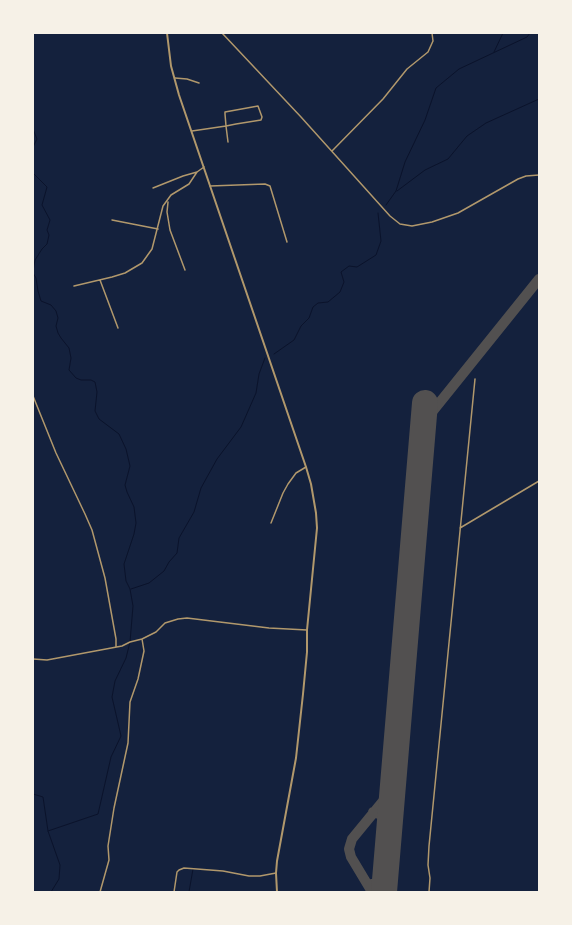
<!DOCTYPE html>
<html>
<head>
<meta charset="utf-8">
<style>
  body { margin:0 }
  #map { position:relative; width:572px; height:925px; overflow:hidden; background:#14213d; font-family:Rubik,sans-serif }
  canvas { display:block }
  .frame { position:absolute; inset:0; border:34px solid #f6f1e7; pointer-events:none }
</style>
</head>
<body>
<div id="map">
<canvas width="572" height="925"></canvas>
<div class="frame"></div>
</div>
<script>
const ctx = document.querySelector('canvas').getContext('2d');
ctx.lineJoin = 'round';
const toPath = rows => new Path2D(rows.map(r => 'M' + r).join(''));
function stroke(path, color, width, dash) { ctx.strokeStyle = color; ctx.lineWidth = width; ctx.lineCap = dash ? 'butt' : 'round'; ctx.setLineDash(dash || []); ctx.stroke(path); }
const stream = toPath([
  [494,52,503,33],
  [33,129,37,139,33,147],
  [33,173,47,187,42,205,50,220,47,230,49,235,47,244,42,249,35,260,33,271],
  [397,191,425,170,448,159,467,136,486,123,539,99],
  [386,205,396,191,405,162,425,120,436,88,459,69,527,37,530,33],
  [33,273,36,278,38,291,41,301,51,305,56,311,58,318,56,326,58,333,61,338,69,348,71,358,69,370,76,378,81,380,91,380,95,382,97,392,95,411,99,419,119,434,126,449,130,466,125,485,127,492,134,507,136,523,134,534,124,564,126,581,130,589,133,606,130,642,126,658,115,681,112,697,121,736,111,757,98,814,48,831],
  [274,354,294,340,301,326,309,318,313,307,318,303,328,302,340,292,344,282,341,272,349,266,357,267,376,255,381,241,378,213],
  [131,589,149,583,164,571,169,562,177,553,179,538,194,512,201,488,217,459,241,427,256,393,259,374,265,358],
  [33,794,43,797,48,831,60,865,59,879,51,892],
  [189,892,193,869]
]);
const taxiway = toPath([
  [424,422,539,279],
  [373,812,379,814,386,819,390,828],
  [368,885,377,883,383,880,386,875],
  [372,892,351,857,349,849,352,839,384,800,391,791,393,783]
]);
const runway = toPath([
  [384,892,425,403]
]);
const minor = toPath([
  [222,33,301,117,390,216,400,224,412,226,432,222,458,213,518,179,526,176,539,175],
  [175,78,187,79,199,83],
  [192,131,226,126,236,124,261,120,262,117,258,106,225,112,225,114,226,126,228,142],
  [332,151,383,99,407,69,428,52,433,41,432,33],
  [210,186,265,184,270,186,287,242],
  [153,188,183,176,197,172],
  [168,202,167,212,170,230,185,270],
  [112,220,158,229],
  [100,280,118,328],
  [74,286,112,277,125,273,142,263,152,249,163,206,171,195,189,184,197,172,204,167],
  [33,396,56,453,85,514,92,530,105,578,116,639,116,647],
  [271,523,283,493,288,484,296,473,306,467],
  [460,528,539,481],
  [142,639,156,632,165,623,178,619,187,618,269,628,307,630],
  [33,659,47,660,122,646,130,642,142,639,144,651,138,679,130,702,128,743,114,808,108,846,109,860,100,892],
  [174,892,177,872,179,870,184,868,223,871,249,876,260,876,276,873],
  [429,892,430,878,428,865,429,846,475,379]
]);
const tertiary = toPath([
  [167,33,171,66,179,95,306,467,311,484,316,513,317,528,307,630,307,652,303,694,296,758,277,861,276,873,277,892]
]);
stroke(stream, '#0b132b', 1);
stroke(taxiway, '#525050', 10);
stroke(runway, '#525050', 26);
stroke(minor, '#b1986c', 1.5);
stroke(tertiary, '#b1986c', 2);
</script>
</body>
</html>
